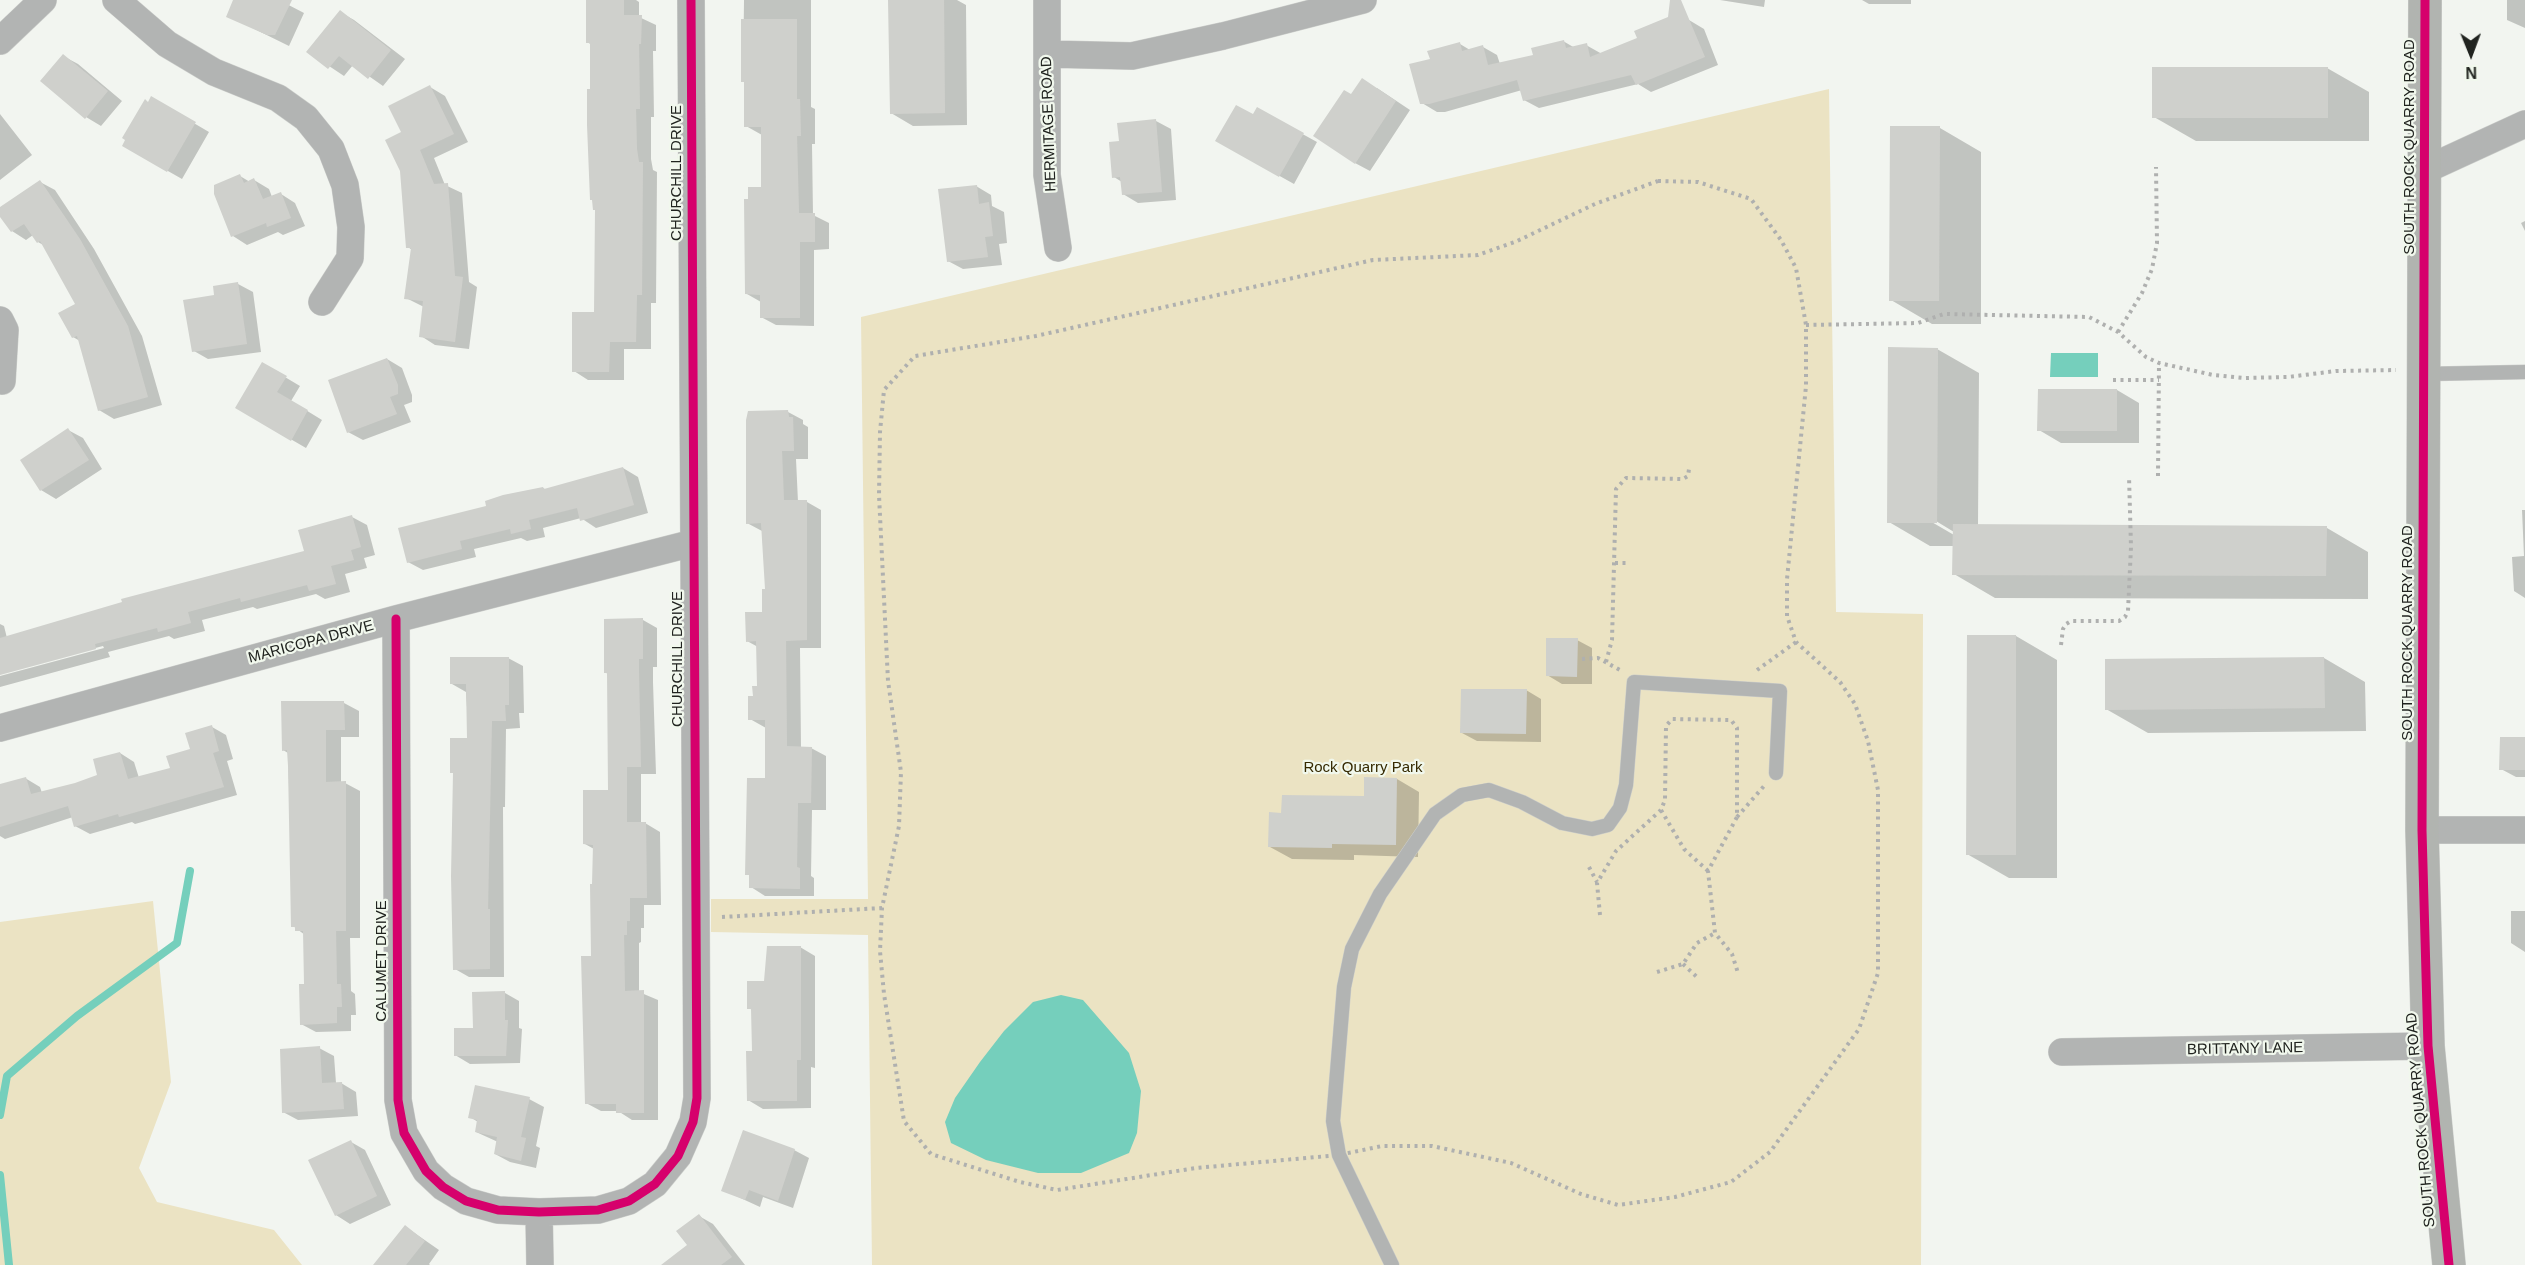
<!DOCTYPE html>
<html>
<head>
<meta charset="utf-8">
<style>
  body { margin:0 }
  #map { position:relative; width:2525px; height:1265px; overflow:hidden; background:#f2f5f0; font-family:Helvetica,sans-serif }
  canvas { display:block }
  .north { position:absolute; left:2441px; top:24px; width:60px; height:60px; -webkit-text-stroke:4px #f1f8ed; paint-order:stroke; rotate:179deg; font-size:16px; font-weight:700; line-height:24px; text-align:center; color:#20231f }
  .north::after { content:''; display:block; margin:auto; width:21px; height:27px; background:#20231f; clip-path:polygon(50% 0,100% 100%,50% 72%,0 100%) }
</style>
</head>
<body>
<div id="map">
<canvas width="2525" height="1265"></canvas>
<div class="north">N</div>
</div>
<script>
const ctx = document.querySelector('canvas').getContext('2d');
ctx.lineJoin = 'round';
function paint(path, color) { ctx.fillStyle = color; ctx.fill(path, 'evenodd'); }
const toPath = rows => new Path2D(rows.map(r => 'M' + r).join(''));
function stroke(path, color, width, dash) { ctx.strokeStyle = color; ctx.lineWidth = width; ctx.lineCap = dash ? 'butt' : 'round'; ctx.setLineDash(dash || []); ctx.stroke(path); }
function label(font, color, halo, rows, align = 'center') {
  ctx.font = font + ' Helvetica,sans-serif'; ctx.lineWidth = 4.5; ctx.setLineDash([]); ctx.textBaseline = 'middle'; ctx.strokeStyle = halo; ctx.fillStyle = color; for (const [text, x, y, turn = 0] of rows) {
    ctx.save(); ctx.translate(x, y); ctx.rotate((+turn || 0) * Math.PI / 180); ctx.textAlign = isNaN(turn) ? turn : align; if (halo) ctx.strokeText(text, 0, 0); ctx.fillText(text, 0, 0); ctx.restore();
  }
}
const green = toPath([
  [1829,89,1836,612,1923,614,1921,1265,872,1265,868,935,711,932,711,899,868,899,861,317],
  [153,901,171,1082,139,1168,157,1202,274,1230,302,1265,0,1265,0,922]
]);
const water = toPath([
  [2051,353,2098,353,2098,377,2050,377],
  [1061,995,1083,1000,1129,1053,1141,1091,1137,1133,1129,1153,1081,1173,1038,1173,986,1160,951,1143,945,1122,955,1098,980,1062,1004,1031,1033,1002]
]);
const shadow = toPath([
  [235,0,279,0,304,13,289,46,228,16],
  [587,0,636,0,639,2,639,17,656,25,656,51,653,51,654,117,651,117,651,159,653,170,657,172,656,303,651,303,651,349,624,349,624,380,588,380,574,371,596,314,596,210,592,45,587,42],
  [744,0,811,0,811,107,815,109,815,144,812,144,813,215,829,223,829,249,814,250,814,326,776,325,761,317,761,302,747,294,749,201,762,189,762,135,746,126,745,83,743,81],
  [890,0,957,0,966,5,967,125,913,126,891,113],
  [1720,0,1765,0,1764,7],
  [1862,0,1911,0,1911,4,1869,4],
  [2507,0,2525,0,2525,28,2507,20],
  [340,12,354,20,405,59,383,86,353,65,344,76,308,52],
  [1689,20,1704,29,1718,65,1651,92,1638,84,1539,108,1524,100,1522,90,1445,112,1437,112,1422,103,1431,60,1460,44,1470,50,1483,47,1497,55,1500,64,1534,56,1563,41,1575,48,1586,45,1602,54],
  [63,56,78,64,122,101,101,126,86,117],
  [2327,68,2369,92,2369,141,2196,141,2154,117],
  [430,87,445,96,468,142,434,158,445,185,462,193,469,282,477,287,469,349,435,345,421,336,424,307,406,298,412,250,408,247,403,133],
  [1377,88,1410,110,1370,171,1355,163,1352,96],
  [151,98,209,132,182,179,124,146],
  [1257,109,1317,142,1294,184,1217,141,1253,116],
  [0,114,32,155,0,180],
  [1156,121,1171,129,1176,200,1138,203,1123,194,1122,182,1114,177,1121,143],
  [1940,128,1981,152,1981,324,1932,324,1891,300],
  [240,176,250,182,254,180,269,189,272,197,281,194,295,203,305,226,283,235,278,232,247,245,233,236],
  [40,182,55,190,94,249,142,336,162,405,114,419,99,410,80,341,73,337,77,304,45,246,38,242,33,235,26,240,12,231,0,214,0,208],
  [976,186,991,195,992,206,1004,212,1007,243,999,244,1002,265,963,269,948,261],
  [2525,221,2525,231,2521,223],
  [238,284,253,292,261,352,208,359,194,351,216,297],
  [1937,349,1979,373,1978,526,2327,528,2368,552,2368,599,1995,598,1954,574,1954,546,1930,546,1889,522],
  [1931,518,1954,532,1954,535,1930,521],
  [387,359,402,368,412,395,412,402,404,405,411,422,363,440,348,432],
  [263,364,300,386,291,401,322,420,306,448,237,408],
  [2039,390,2117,390,2139,403,2139,443,2061,443,2039,430],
  [788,412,803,420,803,424,808,427,808,459,796,459,798,502,807,502,821,510,821,648,800,648,801,748,811,748,826,756,826,810,812,810,811,876,814,878,814,896,765,896,751,887,751,876,747,874,766,779,766,728,750,719,759,687,758,647,747,641,764,613,766,591,762,531,747,523],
  [68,430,83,438,102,469,56,499,41,490,22,460],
  [623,468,638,477,648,513,596,528,581,518,543,528,545,537,527,541,521,538,474,549,476,557,423,570,408,562,488,507,543,488,547,490],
  [2522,510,2525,510,2525,598,2514,591,2512,557,2524,556],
  [352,517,367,525,375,555,364,558,367,568,345,574,350,592,325,599,316,594,257,609,253,607,202,620,205,631,174,639,169,636,108,652,110,657,0,687,0,676,104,648,103,646,0,673,0,624,4,626,7,638,306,552],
  [643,620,657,628,657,667,653,667,653,682,656,774,641,774,641,823,645,823,660,832,661,905,644,905,644,928,641,928,641,942,639,943,639,992,658,1000,658,1120,632,1120,618,1111,601,1111,586,1103,593,958,594,849,585,844,609,791,609,674,606,673],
  [2016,636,2057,660,2057,878,2009,878,1967,854],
  [1577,640,1592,648,1592,684,1562,684,1547,675],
  [508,658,523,666,524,713,519,713,520,728,506,729,505,807,503,807,504,977,469,977,455,969,469,740,466,692,452,684],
  [2324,658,2365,682,2366,731,2148,733,2106,709],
  [1526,690,1541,699,1541,742,1477,741,1462,733],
  [344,703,359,711,359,737,341,737,341,783,345,783,360,791,360,938,350,938,351,991,355,994,356,1015,351,1015,351,1031,316,1032,301,1024,306,985,305,935,293,926,288,753,283,750],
  [212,727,226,735,233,759,227,761,237,795,135,824,132,822,90,834,75,826,73,817,5,839,0,836,0,786,25,778,40,787,42,793,75,784,99,776,120,753,134,762,139,778,172,769],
  [2525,739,2525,777,2516,777,2501,769],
  [1365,778,1397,779,1419,792,1418,857,1354,855,1354,860,1292,859,1270,847,1283,814,1365,798],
  [2511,911,2525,911,2525,952,2511,943],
  [800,947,815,956,815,1068,811,1067,811,1108,763,1109,748,1100,753,1053,752,1010,749,1008,765,982],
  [505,993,519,1001,519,1028,522,1029,520,1063,470,1064,455,1055],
  [319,1048,334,1056,336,1083,341,1083,356,1092,358,1116,298,1120,283,1112],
  [529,1099,544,1107,536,1146,540,1148,536,1168,510,1162,495,1154,498,1142,476,1132,478,1122,470,1117],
  [351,1142,365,1150,391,1205,350,1224,336,1215],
  [794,1150,809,1158,793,1208,763,1197,760,1207,723,1190],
  [699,1216,713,1224,745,1265,663,1265,689,1246],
  [406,1227,439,1250,429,1264,430,1265,375,1265]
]);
const stream = toPath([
  [0,1115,7,1076,77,1016,177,943,190,871],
  [0,1175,9,1265]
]);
const building = toPath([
  [233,0,292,0,275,35,267,35,226,17],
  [586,0,624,0,624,15,642,15,641,44,639,44,640,109,636,109,637,149,639,162,643,162,642,295,637,295,636,342,610,342,609,372,572,372,572,312,594,312,595,210,593,210,592,200,590,200,587,125,587,89,590,89,590,43,586,43],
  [888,0,944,0,945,113,890,114],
  [1670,0,1681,0,1705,57,1636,85,1631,75,1523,101,1517,80,1429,104,1420,104,1409,64,1430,59,1427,51,1460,42,1462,51,1483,45,1488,65,1533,55,1531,48,1564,40,1566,48,1587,43,1590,57,1637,38,1634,31,1668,17],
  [340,10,391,50,368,79,339,56,328,69,306,52],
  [741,19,797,19,797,99,800,99,801,136,797,136,799,213,815,213,815,242,800,242,800,318,760,318,760,295,745,294,744,199,748,199,748,187,761,187,761,127,744,127,744,82,741,82],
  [63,54,108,91,85,119,40,81],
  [2152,67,2328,67,2328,118,2152,118],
  [1362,78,1396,101,1355,164,1313,136,1344,90,1351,94],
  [430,85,454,134,420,150,434,184,448,183,455,276,463,277,455,342,419,337,423,301,404,299,411,248,406,248,400,171,385,140,401,132,388,106],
  [151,96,196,122,167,172,122,146,125,140,122,138,145,99,148,102],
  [1236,105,1253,114,1257,107,1304,133,1279,177,1215,141],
  [1156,119,1162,192,1122,195,1120,177,1112,178,1109,142,1119,141,1117,123],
  [1890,126,1940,126,1939,301,1889,301],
  [240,174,244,183,254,178,263,199,281,192,291,218,267,227,266,223,231,237,214,194,214,185],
  [40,180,80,239,128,326,148,397,98,411,77,336,72,338,58,313,75,304,40,241,37,243,24,224,11,232,0,217,0,207],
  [977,185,979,204,989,202,993,236,985,237,988,257,947,262,938,189],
  [238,282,247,344,192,352,183,300,214,295,213,286],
  [1888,347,1938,348,1937,523,1887,523],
  [387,358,398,385,398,394,390,397,397,414,347,433,328,380],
  [262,362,287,376,277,392,308,410,291,441,235,408],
  [2038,389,2117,389,2117,431,2037,431],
  [788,410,789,417,793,417,794,451,782,451,784,500,807,500,807,640,786,641,787,746,812,747,811,803,798,803,797,867,800,868,800,889,749,888,749,875,745,875,747,778,765,778,765,720,748,720,748,696,753,696,752,686,757,686,756,641,746,642,745,612,762,612,762,589,765,589,761,523,746,524,746,420,748,411],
  [68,428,89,460,40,491,20,460],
  [623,467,634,505,580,521,577,508,529,520,531,529,511,534,510,529,460,541,462,549,407,563,398,528,486,506,485,501,503,495,543,487,544,489],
  [352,515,361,547,351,550,354,560,331,566,336,584,309,591,307,585,241,602,240,598,188,612,191,623,158,632,157,628,95,644,96,649,0,675,0,638,122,602,121,599,304,551,298,530],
  [1953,524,2327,526,2326,576,1952,575],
  [643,618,643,659,639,659,639,673,641,767,627,767,627,822,646,822,647,898,630,898,630,921,627,921,627,935,624,935,625,991,644,990,644,1113,616,1113,616,1104,585,1104,581,956,591,956,590,884,592,884,593,845,583,844,583,790,608,790,607,673,604,673,604,619],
  [1967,635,2016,635,2016,855,1966,855],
  [1546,638,1578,638,1577,677,1546,676],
  [450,657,509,657,509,705,505,705,506,721,492,721,488,909,490,909,490,969,453,970,451,876,453,773,450,773,450,738,467,738,466,684,450,684],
  [2324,657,2325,708,2105,710,2105,659],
  [1461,689,1527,689,1526,734,1460,733],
  [281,701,344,701,345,730,326,730,326,782,346,781,346,931,336,931,337,984,341,984,342,1007,337,1007,337,1023,300,1025,299,984,304,984,303,931,295,931,295,927,291,927,288,766,287,750,282,751],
  [212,725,219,751,213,753,224,787,119,817,118,814,74,827,68,806,0,827,0,784,26,777,31,794,75,783,97,775,93,759,120,752,128,779,170,768,166,756,190,749,185,733],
  [2500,737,2525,737,2525,770,2499,770],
  [1364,777,1397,778,1396,845,1332,844,1332,848,1268,847,1269,812,1281,813,1282,795,1364,796],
  [767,946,801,946,801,1060,797,1060,797,1101,747,1101,746,1051,752,1051,751,1009,747,1009,747,981,764,981],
  [505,991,505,1020,508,1020,506,1056,454,1056,454,1028,473,1028,472,992],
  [320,1046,322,1083,342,1082,344,1109,282,1113,280,1049],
  [475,1085,530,1097,521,1137,526,1138,521,1161,494,1154,497,1137,475,1132,477,1120,468,1118],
  [743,1130,795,1149,778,1201,749,1190,745,1200,721,1191],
  [351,1140,377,1196,335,1216,308,1160],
  [699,1214,732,1257,721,1265,661,1265,687,1245,676,1231],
  [405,1225,425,1241,406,1265,373,1265]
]);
const path = toPath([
  [1658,181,1698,182,1751,199,1781,240,1796,268,1806,325,1806,386,1787,579,1787,616,1796,642,1840,682,1855,704,1868,741,1878,790,1878,973,1859,1029,1770,1152,1731,1182,1675,1197,1618,1205,1581,1194,1511,1163,1432,1146,1382,1146,1339,1155,1196,1168,1057,1190,1020,1182,931,1154,904,1121,884,994,880,951,882,908,899,826,901,772,888,681,879,495,880,432,884,390,915,356,1036,336,1373,260,1478,255,1515,242,1595,204,1658,181],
  [1806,325,1918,323,1944,314,2089,317,2118,332,2146,357,2159,363,2213,375,2244,378,2288,377,2336,371,2396,370],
  [2118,332,2142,293,2152,269,2157,243,2156,167],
  [2113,380,2159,380],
  [2158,476,2159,363],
  [1615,563,1627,563],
  [2061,645,2063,629,2066,624,2071,621,2119,621,2125,617,2128,611,2131,547,2129,476],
  [1582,659,1598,658,1620,670],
  [1606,662,1612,640,1616,489,1626,478,1683,479,1688,476,1689,469],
  [1757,670,1796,642],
  [1661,810,1684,849,1708,871],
  [1737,817,1764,786],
  [1589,867,1597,882],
  [1600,915,1597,883,1616,851,1661,810,1665,800,1666,726,1672,719,1731,720,1737,728,1737,817,1708,871,1715,933,1732,954,1738,973],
  [722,917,882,908],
  [1683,964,1699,979],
  [1657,972,1683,964,1697,943,1715,933]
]);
const lane = toPath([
  [2424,374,2525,372],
  [1392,1265,1339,1155,1333,1121,1344,987,1352,949,1380,894,1435,814,1462,795,1489,790,1522,802,1562,823,1592,829,1608,825,1620,808,1626,785,1634,682,1780,691,1776,773]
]);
const street = toPath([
  [116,0,167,44,214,72,278,98,306,118,331,149,345,185,351,227,350,258,322,302],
  [1047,0,1047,175,1058,248],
  [0,41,43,0],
  [1047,54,1132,56,1223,36,1363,0],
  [2425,170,2525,124],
  [0,320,5,330,2,381],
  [396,619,398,1100,404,1133,426,1171,443,1187,466,1201,498,1210,539,1212,598,1210,629,1201,655,1184,678,1156,693,1122,697,1098,691,0],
  [0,728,396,619,693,543],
  [2422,830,2525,830],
  [2062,1052,2428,1046],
  [539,1212,540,1265]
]);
const secondary = toPath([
  [2425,0,2422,830,2428,1046,2449,1265]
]);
const cycleway = toPath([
  [2425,0,2422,830,2428,1046,2449,1265],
  [396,619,398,1100,404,1133,426,1171,443,1187,466,1201,498,1210,539,1212,598,1210,629,1201,655,1184,678,1156,693,1122,697,1098,691,0]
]);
const streetNames = [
  ["HERMITAGE ROAD",1049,124,-92],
  ["SOUTH ROCK QUARRY ROAD",2410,147,-90],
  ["CHURCHILL DRIVE",677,173,-90],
  ["SOUTH ROCK QUARRY ROAD",2408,633,-90],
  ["MARICOPA DRIVE",311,642,-15],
  ["CHURCHILL DRIVE",678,659,-90],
  ["CALUMET DRIVE",382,961,-90],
  ["BRITTANY LANE",2245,1049,-1],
  ["SOUTH ROCK QUARRY ROAD",2421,1120,-95]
];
const parkNames = [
  ["Rock Quarry Park",1363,768]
];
paint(green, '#ebe3c3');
paint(water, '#75cfbc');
paint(shadow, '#0003');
stroke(stream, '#75cfbc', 8);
paint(building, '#cfd0cc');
stroke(lane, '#cccecb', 15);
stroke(street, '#cccecb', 28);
stroke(secondary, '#cccecb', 34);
stroke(path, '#afb0af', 4, [3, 4.5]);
stroke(lane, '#b2b4b3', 14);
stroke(street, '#b2b4b3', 27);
stroke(secondary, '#b1b4b0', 33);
stroke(cycleway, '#d6006c', 9);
label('15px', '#20231f', '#f1f8ed', streetNames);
label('15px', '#352900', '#f1f8ed', parkNames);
</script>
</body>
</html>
